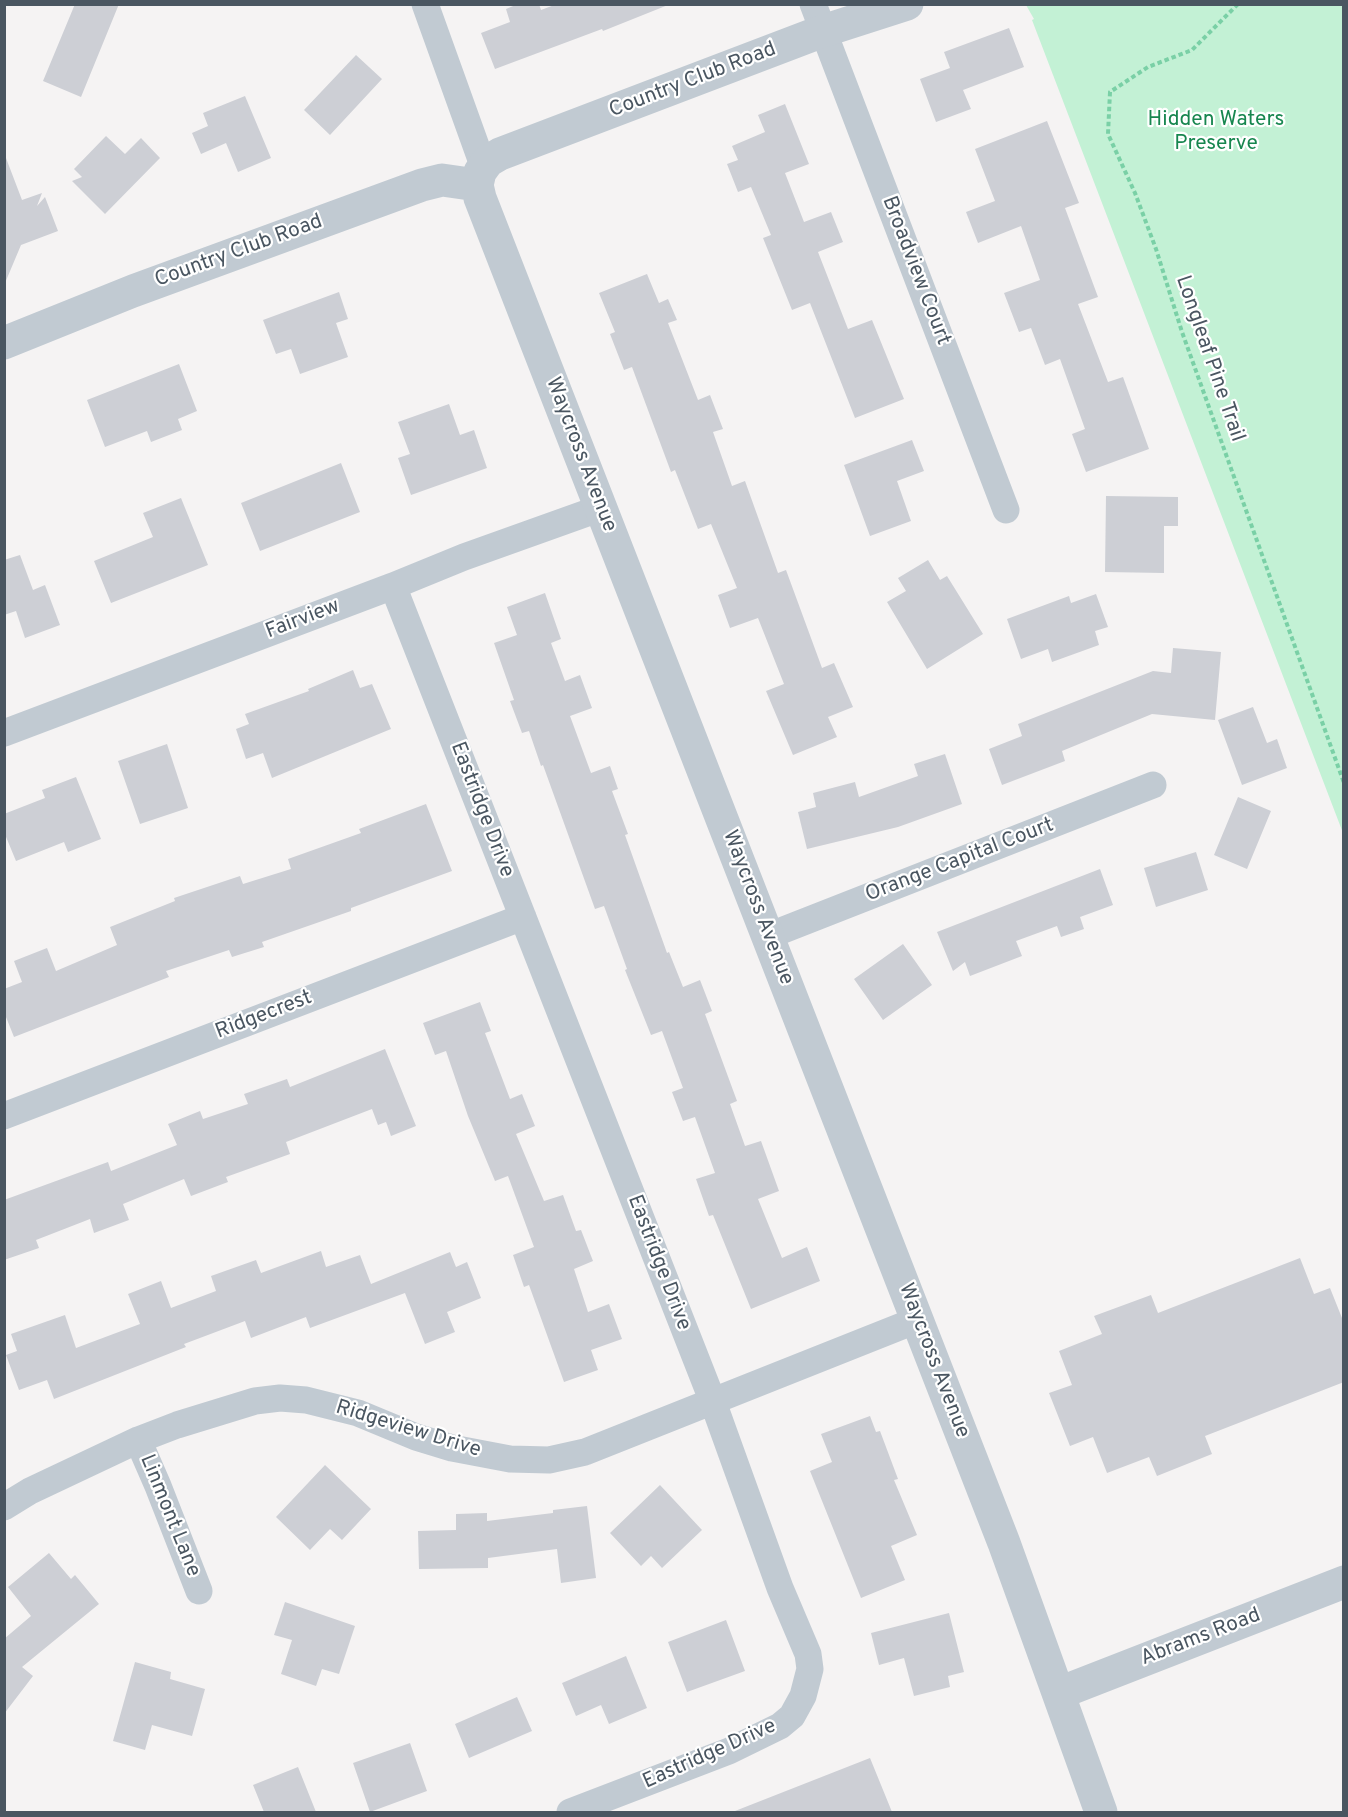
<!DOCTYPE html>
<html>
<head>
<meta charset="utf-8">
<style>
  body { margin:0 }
  #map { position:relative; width:1348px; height:1817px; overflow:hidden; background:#f5f3f3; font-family:Overpass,sans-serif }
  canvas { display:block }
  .frame { position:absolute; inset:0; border:6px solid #4a5661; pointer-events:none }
</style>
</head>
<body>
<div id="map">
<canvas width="1348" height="1817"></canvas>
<div class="frame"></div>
</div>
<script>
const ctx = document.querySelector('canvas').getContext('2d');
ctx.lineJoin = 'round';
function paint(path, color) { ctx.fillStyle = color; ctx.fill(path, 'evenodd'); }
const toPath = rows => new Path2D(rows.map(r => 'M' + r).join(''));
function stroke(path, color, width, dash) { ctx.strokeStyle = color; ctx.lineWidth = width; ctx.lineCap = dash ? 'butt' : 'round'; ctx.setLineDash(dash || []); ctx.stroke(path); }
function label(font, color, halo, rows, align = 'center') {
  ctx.font = font + ' Overpass,sans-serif'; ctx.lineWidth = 4.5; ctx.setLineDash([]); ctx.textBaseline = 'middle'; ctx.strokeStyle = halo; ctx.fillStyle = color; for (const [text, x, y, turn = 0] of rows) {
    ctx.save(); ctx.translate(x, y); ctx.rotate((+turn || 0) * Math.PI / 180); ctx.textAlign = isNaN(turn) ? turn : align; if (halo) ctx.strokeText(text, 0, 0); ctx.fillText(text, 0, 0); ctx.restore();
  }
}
const green = toPath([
  [1026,5,1343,5,1343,833,1032,20,1034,19]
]);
const building = toPath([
  [75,4,119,4,81,97,43,81],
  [518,4,539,4,541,10,557,4,668,5,603,31,602,29,495,69,481,33,510,22,506,9],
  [1009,28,1024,67,963,90,971,109,936,122,920,79,950,68,944,52],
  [356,55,382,79,330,135,304,110],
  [245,96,271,158,238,172,226,143,201,154,192,133,208,126,203,113],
  [785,104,809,164,785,173,804,222,831,212,843,242,818,252,848,329,872,320,904,399,855,418,810,303,792,310,763,238,771,235,751,187,738,192,727,164,738,160,732,146,765,132,758,115],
  [1047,121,1079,203,1065,208,1098,297,1078,304,1108,382,1123,377,1149,449,1086,472,1072,434,1085,429,1060,359,1045,365,1031,328,1019,332,1004,293,1040,280,1021,226,978,243,966,212,995,201,975,149],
  [106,136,125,154,141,138,160,158,105,214,72,181,82,177,74,169],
  [6,158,22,200,42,193,37,206,45,197,58,231,21,245,5,283,4,159],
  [647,274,659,303,668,299,677,320,668,323,698,400,710,395,723,429,713,432,732,486,745,481,778,573,786,570,822,668,834,663,853,707,828,717,837,737,793,755,766,691,784,684,758,618,730,628,718,595,737,588,711,524,698,529,675,470,671,472,632,367,624,370,610,334,615,332,599,293],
  [339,292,348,319,336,323,348,357,300,374,291,349,276,354,263,320],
  [179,364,197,411,178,419,182,430,151,442,147,431,105,447,87,400],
  [449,404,460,435,474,430,487,468,411,495,398,458,410,454,398,422],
  [912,440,924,471,897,481,911,521,870,536,844,465],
  [341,463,360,512,260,551,241,503],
  [1106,496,1178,497,1178,526,1164,526,1164,573,1105,572],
  [181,498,208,565,111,603,94,561,153,537,143,513],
  [20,555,33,590,45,585,60,625,25,638,16,611,4,615,4,560],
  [928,560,940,580,947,576,983,634,927,669,887,602,906,591,898,578],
  [545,593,561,639,551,643,565,681,580,675,592,708,570,716,591,773,610,766,618,789,612,791,628,834,625,835,667,953,669,952,683,987,700,980,712,1011,705,1014,737,1101,730,1104,745,1146,761,1141,779,1191,758,1199,782,1258,807,1247,820,1281,751,1309,713,1215,709,1216,696,1179,715,1173,695,1117,683,1121,672,1092,683,1088,662,1031,651,1035,625,970,627,969,604,906,595,909,543,765,541,766,529,731,522,733,510,701,514,700,494,643,517,635,507,607],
  [1096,594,1108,627,1095,631,1099,645,1052,662,1048,649,1021,659,1007,619,1069,596,1071,603],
  [1173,648,1221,652,1215,720,1152,714,1062,751,1065,761,1002,785,989,749,1022,736,1018,724,1153,671,1171,673],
  [353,670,360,688,372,684,391,729,272,778,263,753,246,759,236,729,249,724,245,714,309,691,308,689],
  [1253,707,1267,743,1277,739,1287,768,1242,785,1218,720],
  [167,744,188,808,140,824,118,761],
  [945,754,962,804,898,827,807,849,798,812,816,807,813,793,855,782,859,797,918,776,914,764],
  [76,777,101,839,68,852,64,842,16,861,4,832,4,814,45,798,42,790],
  [1238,797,1271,811,1247,869,1214,855],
  [426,804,452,871,351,908,351,911,262,942,264,947,232,957,229,950,166,971,169,977,14,1037,4,1012,4,989,22,982,14,961,47,948,56,971,117,945,110,927,175,901,174,898,240,876,243,884,291,869,288,859,361,833,359,829],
  [1196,852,1208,890,1156,907,1144,868],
  [1100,869,1113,905,1080,917,1084,929,1061,937,1057,926,1016,941,1022,956,970,976,965,962,953,971,937,932],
  [903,944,932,985,883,1020,854,979],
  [480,1002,491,1031,485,1033,510,1099,522,1094,535,1126,516,1134,544,1201,563,1195,576,1231,581,1230,593,1261,574,1269,588,1312,609,1304,622,1339,591,1350,598,1370,564,1382,529,1285,524,1287,513,1255,534,1247,508,1176,495,1181,468,1116,446,1051,435,1055,423,1023],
  [385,1049,416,1126,391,1136,386,1122,378,1125,372,1109,286,1142,290,1154,226,1177,228,1182,191,1196,184,1179,123,1204,129,1220,94,1233,90,1219,36,1240,39,1248,4,1260,4,1200,108,1162,111,1171,177,1145,168,1124,200,1111,203,1119,248,1104,244,1094,287,1079,290,1087],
  [321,1251,326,1267,360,1255,371,1284,450,1252,456,1267,467,1262,481,1298,447,1312,455,1332,425,1344,405,1293,310,1328,306,1317,251,1338,245,1321,184,1344,186,1347,54,1399,47,1380,19,1390,6,1355,17,1351,11,1334,65,1315,76,1348,140,1324,128,1294,161,1281,171,1308,216,1291,211,1276,256,1260,261,1273],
  [1300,1258,1314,1294,1330,1288,1344,1323,1344,1382,1205,1436,1212,1454,1157,1476,1149,1457,1107,1473,1093,1437,1070,1446,1049,1393,1072,1385,1059,1351,1102,1334,1094,1316,1151,1295,1158,1313],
  [870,1416,876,1432,880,1431,898,1479,894,1480,917,1535,891,1546,905,1580,861,1598,810,1471,832,1462,821,1434],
  [325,1465,371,1509,342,1540,330,1529,310,1550,276,1517],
  [660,1485,702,1530,662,1568,651,1556,641,1566,610,1533],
  [587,1506,596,1578,561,1583,557,1549,488,1558,488,1568,419,1569,418,1531,456,1530,456,1514,487,1513,487,1521,553,1513,553,1510],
  [49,1553,71,1579,75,1575,99,1604,22,1667,33,1676,4,1714,4,1639,31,1616,8,1587],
  [285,1602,355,1626,339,1674,322,1669,316,1686,281,1674,292,1640,274,1635],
  [949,1613,964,1672,948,1676,950,1687,914,1696,904,1658,879,1665,871,1633],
  [726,1620,745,1671,687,1692,668,1642],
  [626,1656,647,1708,609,1724,601,1705,576,1716,562,1683],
  [135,1662,171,1672,170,1679,205,1689,192,1736,152,1725,145,1750,113,1741],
  [517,1697,532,1731,469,1758,455,1724],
  [410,1743,427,1791,370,1812,353,1763],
  [870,1758,892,1812,735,1812,735,1811],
  [298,1767,316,1812,264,1812,253,1785]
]);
const path = toPath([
  [1238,4,1192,50,1148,67,1110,92,1108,134,1135,193,1156,249,1182,332,1344,783]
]);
const minor = toPath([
  [425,4,484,168],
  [813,4,1006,510],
  [393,586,713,1402,780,1588,808,1654,810,1669,803,1696,792,1716,780,1726,729,1751,570,1812],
  [4,733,393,586,464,557,601,508],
  [768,936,1153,785],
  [4,1116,523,917],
  [138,1440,158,1486,199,1591],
  [4,1507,30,1491,138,1440,177,1425,255,1401,280,1398,306,1400,358,1413,416,1437,452,1448,510,1459,549,1460,585,1452,917,1320]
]);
const tertiary = toPath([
  [907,4,823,31,500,154,488,161,480,172,477,185,480,198,1004,1543,1101,1812],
  [4,343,133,291,422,185,442,180,477,185],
  [1059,1693,1344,1582]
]);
const streetNames = [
  ["Country Club Road",693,81,-21],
  ["Country Club Road",239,252,-20],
  ["Broadview Court",915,271,69],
  ["Longleaf Pine Trail",1209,359,71],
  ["Waycross Avenue",580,455,69],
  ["Fairview",303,620,-21],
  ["Eastridge Drive",481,810,69],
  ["Orange Capital Court",960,861,-21],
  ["Waycross Avenue",757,908,69],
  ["Ridgecrest",264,1016,-21],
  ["Eastridge Drive",658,1263,69],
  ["Waycross Avenue",933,1361,69],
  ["Ridgeview Drive",408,1430,17],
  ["Linmont Lane",169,1516,68],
  ["Abrams Road",1201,1638,-21],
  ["Eastridge Drive",710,1755,-24]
];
const parkNames = [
  ["Hidden Waters",1216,121],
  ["Preserve",1216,145]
];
paint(green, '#c3f1d5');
paint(building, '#cdcfd5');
stroke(path, '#7ad0a6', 4, [4.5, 3]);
stroke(minor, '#c1cad2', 27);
stroke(tertiary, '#c1cad2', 33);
label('21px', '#4a5661', '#fff', streetNames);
label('21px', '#17864f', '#fff', parkNames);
</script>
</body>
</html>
